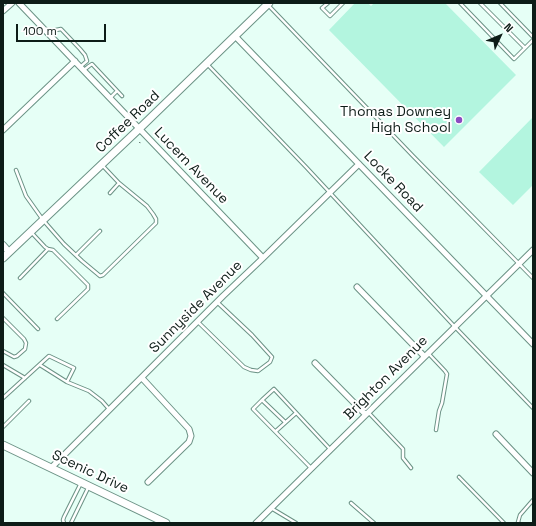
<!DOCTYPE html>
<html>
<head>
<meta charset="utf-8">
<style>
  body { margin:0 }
  #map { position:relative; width:536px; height:526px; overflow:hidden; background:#e6fff6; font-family:"Space Grotesk",sans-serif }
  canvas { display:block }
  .frame { position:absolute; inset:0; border:4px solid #0d1c17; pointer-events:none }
  .north { position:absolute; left:480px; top:16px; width:40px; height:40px; -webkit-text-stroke:3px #fff; paint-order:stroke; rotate:46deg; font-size:11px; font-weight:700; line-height:16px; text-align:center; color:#0d1c17 }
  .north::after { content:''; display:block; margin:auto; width:14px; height:18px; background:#0d1c17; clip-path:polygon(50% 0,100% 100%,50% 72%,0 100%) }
  .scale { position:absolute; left:16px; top:24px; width:90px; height:18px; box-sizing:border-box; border:2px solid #0d1c17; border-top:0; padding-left:5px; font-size:12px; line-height:14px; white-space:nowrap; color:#0d1c17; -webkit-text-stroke:3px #fff; paint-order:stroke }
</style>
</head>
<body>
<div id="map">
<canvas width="536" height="526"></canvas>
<div class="frame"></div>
<div class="north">N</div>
<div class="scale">100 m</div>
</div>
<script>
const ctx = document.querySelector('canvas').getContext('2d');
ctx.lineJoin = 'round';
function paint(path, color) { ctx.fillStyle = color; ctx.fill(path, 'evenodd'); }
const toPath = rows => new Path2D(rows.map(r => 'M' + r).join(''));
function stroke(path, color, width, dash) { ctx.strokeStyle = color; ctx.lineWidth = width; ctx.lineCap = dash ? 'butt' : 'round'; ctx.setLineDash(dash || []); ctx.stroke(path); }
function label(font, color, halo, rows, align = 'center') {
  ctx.font = font + ' "Space Grotesk",sans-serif'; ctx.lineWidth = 4; ctx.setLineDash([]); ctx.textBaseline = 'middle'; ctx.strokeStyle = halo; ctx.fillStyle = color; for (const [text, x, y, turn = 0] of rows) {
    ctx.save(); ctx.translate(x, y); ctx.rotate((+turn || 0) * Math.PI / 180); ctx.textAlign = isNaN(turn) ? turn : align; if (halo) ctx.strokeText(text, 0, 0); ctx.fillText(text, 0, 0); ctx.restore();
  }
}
const green = toPath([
  [355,3,368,3,371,6,374,3,445,3,516,75,444,147,329,30],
  [533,117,533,185,513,205,479,172]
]);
const path = toPath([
  [139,142,140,143,142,142]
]);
const service = toPath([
  [328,3,322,8,330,16,343,3],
  [460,3,514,59,533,40],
  [480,3,525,48],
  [500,3,533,37],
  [268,5,413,156,533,278],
  [50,35,56,30,61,29,80,49,85,55,87,61,80,67],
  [207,64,306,167,455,327,533,408],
  [84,70,89,66,92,64,122,96],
  [110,98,117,91],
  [102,165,119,183,110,193],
  [16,170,26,196,43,220,64,244,82,261,100,276,103,275,156,223,156,219,153,214,147,206,119,183],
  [31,232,45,247,48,249,53,250,88,285,88,289,57,319],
  [76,255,100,231],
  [20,278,48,249],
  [3,293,38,329],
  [3,318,24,339,26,343,25,349,17,356,14,357,3,351],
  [198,322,244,367,251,370,258,371,270,362,272,357,252,335,217,302],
  [428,353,445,371,447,374,442,403,439,411,436,430],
  [3,365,25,378],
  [67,382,89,391,102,401,109,409],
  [3,398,49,356,74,368,67,382,40,365],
  [262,400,253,409,311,468],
  [368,412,403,449,403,458,411,468],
  [285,422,262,400,274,389,330,449],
  [3,427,29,401],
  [276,431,296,413],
  [459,477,504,523],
  [351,503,374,523],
  [271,508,296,523],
  [64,523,63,520,64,517,81,483],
  [71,523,88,488],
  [519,523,518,522,520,515,533,500]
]);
const minor = toPath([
  [19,3,263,258],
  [3,11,12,3],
  [235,36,533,344],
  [3,130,75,61],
  [357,287,424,356],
  [315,363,365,414],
  [142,378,189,429,191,436,189,442,148,482],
  [496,434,533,473],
  [51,468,223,296,263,258,359,164],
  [256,523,533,250]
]);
const tertiary = toPath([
  [3,245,9,252]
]);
const secondary = toPath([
  [3,258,139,129,269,3],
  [3,445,166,523]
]);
const markers = [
  [459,120,4,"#8a4bc1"]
];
const poiNames = [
  ["Thomas Downey",451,112],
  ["High School",451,128]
];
const streetNames = [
  ["Coffee Road",128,122,-44],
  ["Lucern Avenue",191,166,46],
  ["Locke Road",393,182,46],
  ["Sunnyside Avenue",196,307,-45],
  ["Brighton Avenue",386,378,-45],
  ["Scenic Drive",90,472,25]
];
paint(green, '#b3f5df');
stroke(service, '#6b9285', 4.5);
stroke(minor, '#6b9285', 7);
stroke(tertiary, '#6b9285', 8);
stroke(secondary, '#6b9285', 9);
stroke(path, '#70847d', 1, [2, 2]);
stroke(service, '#fff', 2.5);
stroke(minor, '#fff', 5);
stroke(tertiary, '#fff', 6);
stroke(secondary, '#fff', 7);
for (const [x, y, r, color] of markers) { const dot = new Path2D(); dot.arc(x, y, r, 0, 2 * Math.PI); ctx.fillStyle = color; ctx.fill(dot); stroke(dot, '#fff', 1.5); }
label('14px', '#0d1c17', '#fff', poiNames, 'right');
label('14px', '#0d1c17', '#fff', streetNames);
</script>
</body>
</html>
